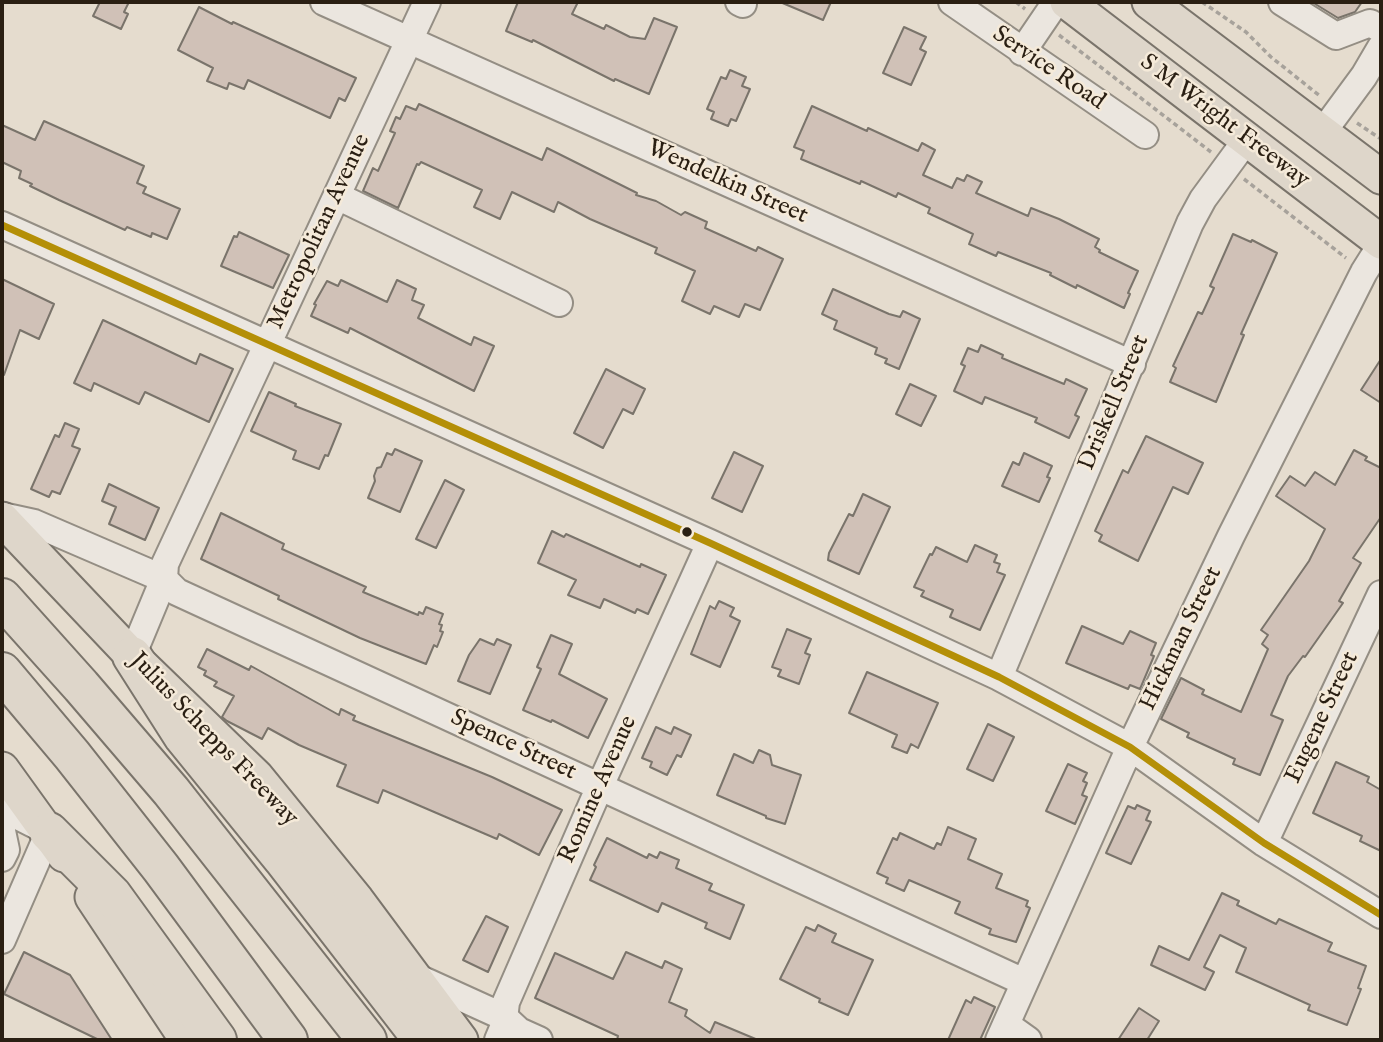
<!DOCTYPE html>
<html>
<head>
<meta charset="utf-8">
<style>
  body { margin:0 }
  #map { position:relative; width:1383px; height:1042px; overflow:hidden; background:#e5dcce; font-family:"IM FELL English",serif }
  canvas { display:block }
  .frame { position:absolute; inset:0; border:4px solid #2a1f13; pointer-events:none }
</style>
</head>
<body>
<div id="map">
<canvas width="1383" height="1042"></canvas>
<div class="frame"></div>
</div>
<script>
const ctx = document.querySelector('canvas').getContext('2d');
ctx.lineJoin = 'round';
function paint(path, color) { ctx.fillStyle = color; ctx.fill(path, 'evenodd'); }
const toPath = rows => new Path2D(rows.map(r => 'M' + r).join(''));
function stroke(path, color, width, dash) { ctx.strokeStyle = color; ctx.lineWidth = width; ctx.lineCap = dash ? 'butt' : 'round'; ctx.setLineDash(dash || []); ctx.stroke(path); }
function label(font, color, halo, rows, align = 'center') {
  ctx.font = font + ' "IM FELL English",serif'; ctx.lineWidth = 5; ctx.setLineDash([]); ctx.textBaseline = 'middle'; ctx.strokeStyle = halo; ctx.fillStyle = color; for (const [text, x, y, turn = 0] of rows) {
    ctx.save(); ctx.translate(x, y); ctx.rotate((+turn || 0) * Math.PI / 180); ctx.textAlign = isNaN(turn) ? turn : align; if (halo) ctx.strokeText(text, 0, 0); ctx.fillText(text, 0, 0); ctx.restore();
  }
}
const building = toPath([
  [100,2,129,2,124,12,128,14,121,29,93,16,100,2],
  [518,2,578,2,572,14,604,29,606,25,630,37,645,39,654,18,677,27,649,94,615,79,614,81,533,40,532,42,506,31,518,2],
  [780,2,831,2,823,20,780,2],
  [1312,2,1362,2,1355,12,1338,18,1312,2],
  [199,7,232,24,233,22,356,78,345,101,339,98,330,118,248,80,244,89,229,83,227,89,207,81,213,68,178,50,199,7],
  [904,27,926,37,920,49,926,52,911,85,883,73,904,27],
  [730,70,746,77,742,86,750,89,736,121,731,119,728,126,711,119,714,112,707,109,721,77,726,79,730,70],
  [419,104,542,160,547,148,637,193,636,195,656,201,681,215,685,212,707,222,705,228,756,251,758,247,783,259,760,310,745,304,739,317,714,306,710,314,682,301,695,271,655,253,657,248,590,219,558,202,554,212,512,192,500,219,474,207,482,190,421,162,419,165,417,164,398,208,363,191,373,168,378,171,395,133,390,131,396,117,400,119,406,106,416,110,419,104],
  [812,106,867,131,868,128,918,151,922,143,935,150,923,175,952,188,957,178,964,181,967,175,982,182,976,193,1028,216,1031,208,1059,219,1099,239,1095,247,1100,250,1099,252,1138,271,1128,293,1130,294,1124,308,1077,285,1076,288,1050,275,1051,273,998,252,996,256,969,244,973,234,928,213,930,208,898,193,896,197,861,181,860,184,801,159,804,151,794,147,812,106],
  [44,121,144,166,137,183,146,187,143,193,180,209,167,239,152,233,151,237,127,227,125,230,59,200,30,186,32,184,19,178,21,171,2,162,2,125,35,140,44,121],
  [239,232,289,255,273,288,221,266,234,236,237,237,239,232],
  [1233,234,1251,242,1252,240,1277,253,1241,334,1244,335,1216,402,1170,382,1176,368,1173,366,1198,312,1202,314,1214,288,1210,286,1233,234],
  [2,279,54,304,39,339,20,330,4,375,2,374,2,279],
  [341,280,387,302,397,280,416,289,412,300,424,305,418,318,471,345,474,337,494,346,474,391,350,328,348,333,311,316,316,305,314,304,327,281,338,286,341,280],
  [833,289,889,314,900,317,903,311,920,319,899,369,885,363,887,359,875,354,877,348,834,329,837,321,822,314,833,289],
  [103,320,196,364,200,354,233,369,209,422,145,392,139,404,94,383,91,391,74,383,103,320],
  [981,345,1003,355,1002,358,1064,384,1066,379,1087,389,1075,415,1079,417,1069,438,1035,422,1037,418,985,397,982,404,954,391,965,366,961,364,968,348,978,352,981,345],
  [1381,359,1381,403,1361,390,1381,359],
  [606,369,645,389,633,414,623,409,603,448,574,433,606,369],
  [910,384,936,396,921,426,896,414,910,384],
  [269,392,296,404,295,406,341,424,328,456,325,455,319,469,293,459,296,451,251,431,269,392],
  [65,423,79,429,72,446,80,449,60,494,52,491,49,497,31,489,55,435,59,437,65,423],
  [1146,436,1203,463,1188,494,1173,487,1138,561,1099,541,1102,535,1095,531,1123,470,1128,473,1146,436],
  [395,449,422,461,400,512,368,498,375,481,374,476,377,468,381,467,387,453,392,455,395,449],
  [1354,450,1367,457,1365,460,1381,468,1381,517,1353,558,1361,563,1339,601,1343,603,1305,657,1303,656,1288,676,1271,715,1283,720,1260,775,1233,764,1235,759,1187,737,1189,733,1161,719,1181,678,1204,690,1202,694,1241,712,1268,649,1262,644,1268,635,1261,630,1309,561,1325,529,1276,496,1290,476,1305,486,1315,472,1335,485,1354,450],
  [734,452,763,466,742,512,712,498,734,452],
  [1024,453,1052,466,1047,477,1050,478,1039,502,1002,486,1013,462,1019,465,1024,453],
  [445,480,464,490,436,548,416,539,445,480],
  [109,484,159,508,145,540,109,524,116,507,102,501,109,484],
  [863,494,890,507,859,574,828,560,829,553,849,514,853,516,863,494],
  [221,513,284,544,282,549,366,587,363,592,418,615,419,612,423,614,426,607,443,614,439,624,442,625,440,631,443,632,437,647,434,645,426,664,360,638,278,599,279,596,201,559,221,513],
  [552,531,564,537,566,534,631,563,640,567,641,564,666,575,648,614,637,609,635,613,604,599,600,608,568,595,576,580,538,563,552,531],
  [975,545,997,555,994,562,1000,564,997,572,1005,575,980,630,950,617,953,610,921,596,924,591,914,587,930,554,932,555,936,547,967,562,975,545],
  [719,601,734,608,730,616,740,621,720,667,691,654,710,606,715,609,719,601],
  [1082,626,1123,644,1130,631,1156,643,1151,655,1154,656,1140,689,1130,685,1128,689,1066,663,1082,626],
  [787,629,811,639,805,653,810,655,799,684,778,676,781,670,772,667,787,629],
  [551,635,572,644,559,674,607,699,588,738,552,720,551,722,523,710,541,669,537,667,551,635],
  [480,639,494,645,497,639,511,645,490,694,458,681,469,655,480,639],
  [207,649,249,670,251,666,339,715,341,709,355,716,353,720,492,777,562,810,539,855,499,834,497,839,383,790,378,803,337,786,346,765,299,745,268,728,262,739,227,721,222,717,234,696,214,686,217,682,204,675,206,671,198,667,207,649],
  [867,672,938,703,918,748,911,744,907,753,892,747,897,735,849,713,867,672],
  [988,724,1014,737,993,781,967,769,988,724],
  [656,727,671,734,674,727,691,735,681,757,677,755,667,775,650,767,652,762,642,758,656,727],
  [759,750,770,755,772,765,801,775,785,824,766,818,766,816,717,795,734,754,753,763,759,750],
  [1336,762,1369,777,1367,782,1381,790,1381,851,1360,841,1362,836,1313,813,1336,762],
  [1068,764,1087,773,1083,781,1087,783,1082,795,1087,797,1075,824,1046,811,1068,764],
  [1137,805,1150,811,1146,820,1151,822,1131,864,1106,853,1128,806,1135,809,1137,805],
  [948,827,976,839,968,859,1002,874,996,888,1028,901,1026,906,1030,908,1016,942,989,934,991,929,955,913,960,902,909,880,904,891,886,883,888,878,877,873,893,838,897,840,900,833,934,849,937,843,941,845,948,827],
  [607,838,647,858,649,854,657,858,660,852,679,860,676,868,712,884,709,890,744,905,730,939,705,928,707,923,662,903,658,912,590,880,596,867,594,865,607,838],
  [1222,893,1239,901,1237,905,1276,924,1279,919,1332,943,1328,951,1366,966,1358,988,1361,989,1347,1025,1308,1010,1310,1005,1236,972,1246,948,1220,935,1204,967,1214,972,1205,990,1151,965,1159,946,1189,960,1222,893],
  [486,916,508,927,488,972,463,960,486,916],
  [818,925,836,934,832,942,873,960,848,1015,819,1002,820,999,780,979,806,927,815,931,818,925],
  [24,952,70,975,112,1040,99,1040,4,994,24,952],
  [626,952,662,968,665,961,682,969,669,1002,687,1010,685,1016,710,1033,715,1022,758,1040,617,1040,618,1036,535,998,555,953,613,979,626,952],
  [974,997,995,1007,980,1040,948,1040,966,1000,971,1003,974,997],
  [1139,1008,1159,1021,1147,1040,1118,1040,1139,1008]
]);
const path = toPath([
  [1016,2,1025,9],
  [1202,2,1246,32,1271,57,1320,96],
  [1059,35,1211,152],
  [1357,123,1381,139],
  [1244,179,1346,258]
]);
const minor = toPath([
  [324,2,1132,364],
  [739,2,743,4],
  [952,2,1145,135],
  [1282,2,1336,36,1370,23,1381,29],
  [1022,52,1056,2],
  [1322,133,1364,76,1381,47],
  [337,196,559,303],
  [2,225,710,543,999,677,1130,747,1264,843,1381,915],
  [2,516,34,523,164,579,177,592,1024,982],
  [132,656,164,579,165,564,427,2],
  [999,677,1190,223,1203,199,1247,139],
  [2,808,49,832,2,940],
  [2,831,6,850,2,858],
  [1264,843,1381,594],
  [416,977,504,1017,519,1031,539,1040],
  [1007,1025,1028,1040],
  [498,1040,503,1028,506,1002,600,786,710,543],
  [999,1040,1130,747,1231,536,1364,272,1381,245]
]);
const major = toPath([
  [1067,2,1381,242],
  [1149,2,1381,177],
  [2,519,132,656,256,776,357,900,461,1040],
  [2,769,64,855],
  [92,897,187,1040]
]);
const highway = toPath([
  [2,598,81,686,171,791,367,1040],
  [132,656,183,736,283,859,423,1040],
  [2,672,72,755,161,868,288,1040],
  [49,832,112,895,217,1040]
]);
const bus1 = toPath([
  [2,225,710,543,999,677,1130,747,1264,843,1381,915]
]);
const markers = [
  [687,532,6,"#2a1f13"]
];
const streetNames = [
  ["Service Road",1048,69,34],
  ["S M Wright Freeway",1224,122,37],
  ["Wendelkin Street",727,183,24],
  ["Metropolitan Avenue",320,232,-65],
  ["Driskell Street",1115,403,-67],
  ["Hickman Street",1182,639,-64],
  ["Eugene Street",1323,718,-65],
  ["Julius Schepps Freeway",213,740,46],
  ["Spence Street",513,746,25],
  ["Romine Avenue",599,790,-66]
];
paint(building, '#d0c1b7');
stroke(building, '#7a746b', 2);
stroke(minor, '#948e84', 30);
stroke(major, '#7a746b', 37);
stroke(highway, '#7a746b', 42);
stroke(path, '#a7a29b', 3.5, [5, 3.5]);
stroke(minor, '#ebe6df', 26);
stroke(major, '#ded6ca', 33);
stroke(highway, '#ded6ca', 38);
stroke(bus1, '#b48f07', 7);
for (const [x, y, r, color] of markers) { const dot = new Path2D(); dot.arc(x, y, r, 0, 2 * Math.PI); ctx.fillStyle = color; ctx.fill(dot); stroke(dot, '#f5ead9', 2.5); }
label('24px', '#2a1f13', '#f5ead9', streetNames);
</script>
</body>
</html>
